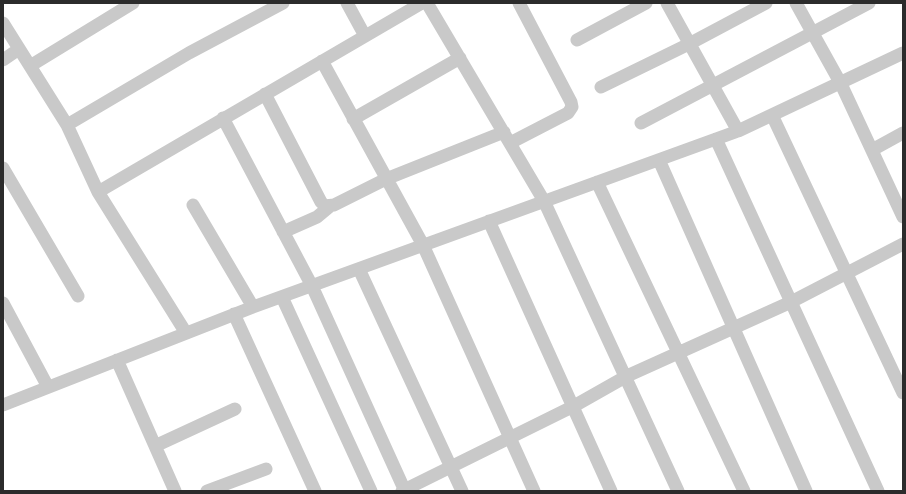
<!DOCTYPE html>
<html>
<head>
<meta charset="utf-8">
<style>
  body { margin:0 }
  #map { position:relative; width:906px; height:494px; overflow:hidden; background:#fff; font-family:"Golos Text",sans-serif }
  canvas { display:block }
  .frame { position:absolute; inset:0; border:4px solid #2c2c2c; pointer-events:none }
</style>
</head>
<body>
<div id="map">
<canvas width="906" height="494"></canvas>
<div class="frame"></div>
</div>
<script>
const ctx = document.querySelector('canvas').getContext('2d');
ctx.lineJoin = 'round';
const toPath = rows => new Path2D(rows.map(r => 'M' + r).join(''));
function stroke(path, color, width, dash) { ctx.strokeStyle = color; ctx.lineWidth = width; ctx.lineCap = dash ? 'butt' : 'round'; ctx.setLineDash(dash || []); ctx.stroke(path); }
const street = toPath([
  [347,3,365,36],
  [427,3,544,201,678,491],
  [667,3,738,131],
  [796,3,841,84,903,217],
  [3,23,67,125,189,53,283,3],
  [577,40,646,3],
  [3,60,19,49],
  [322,61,423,245,534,491],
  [30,66,133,3],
  [601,87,689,44,766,3],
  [265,94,321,202,325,206,334,205,386,179,504,132],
  [772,115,903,393],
  [223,118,312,286,405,491],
  [353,119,460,58],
  [641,123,869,3],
  [67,125,98,192,422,3],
  [716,139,878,491],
  [510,143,568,113,572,107,571,102,519,3],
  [872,150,903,133],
  [659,160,806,491],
  [3,168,78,296],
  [597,182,744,491],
  [98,192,186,333],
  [193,205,253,307],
  [489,221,611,491],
  [283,232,317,217,329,207],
  [359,269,462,491],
  [282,297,371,491],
  [3,303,48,387],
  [234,314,315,491],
  [117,360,175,491],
  [3,405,253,307,738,131,903,53],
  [155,446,235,409],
  [207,491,266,469],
  [402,491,574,406,627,376,791,302,903,244]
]);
stroke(street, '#c9c9c9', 13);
</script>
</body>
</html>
